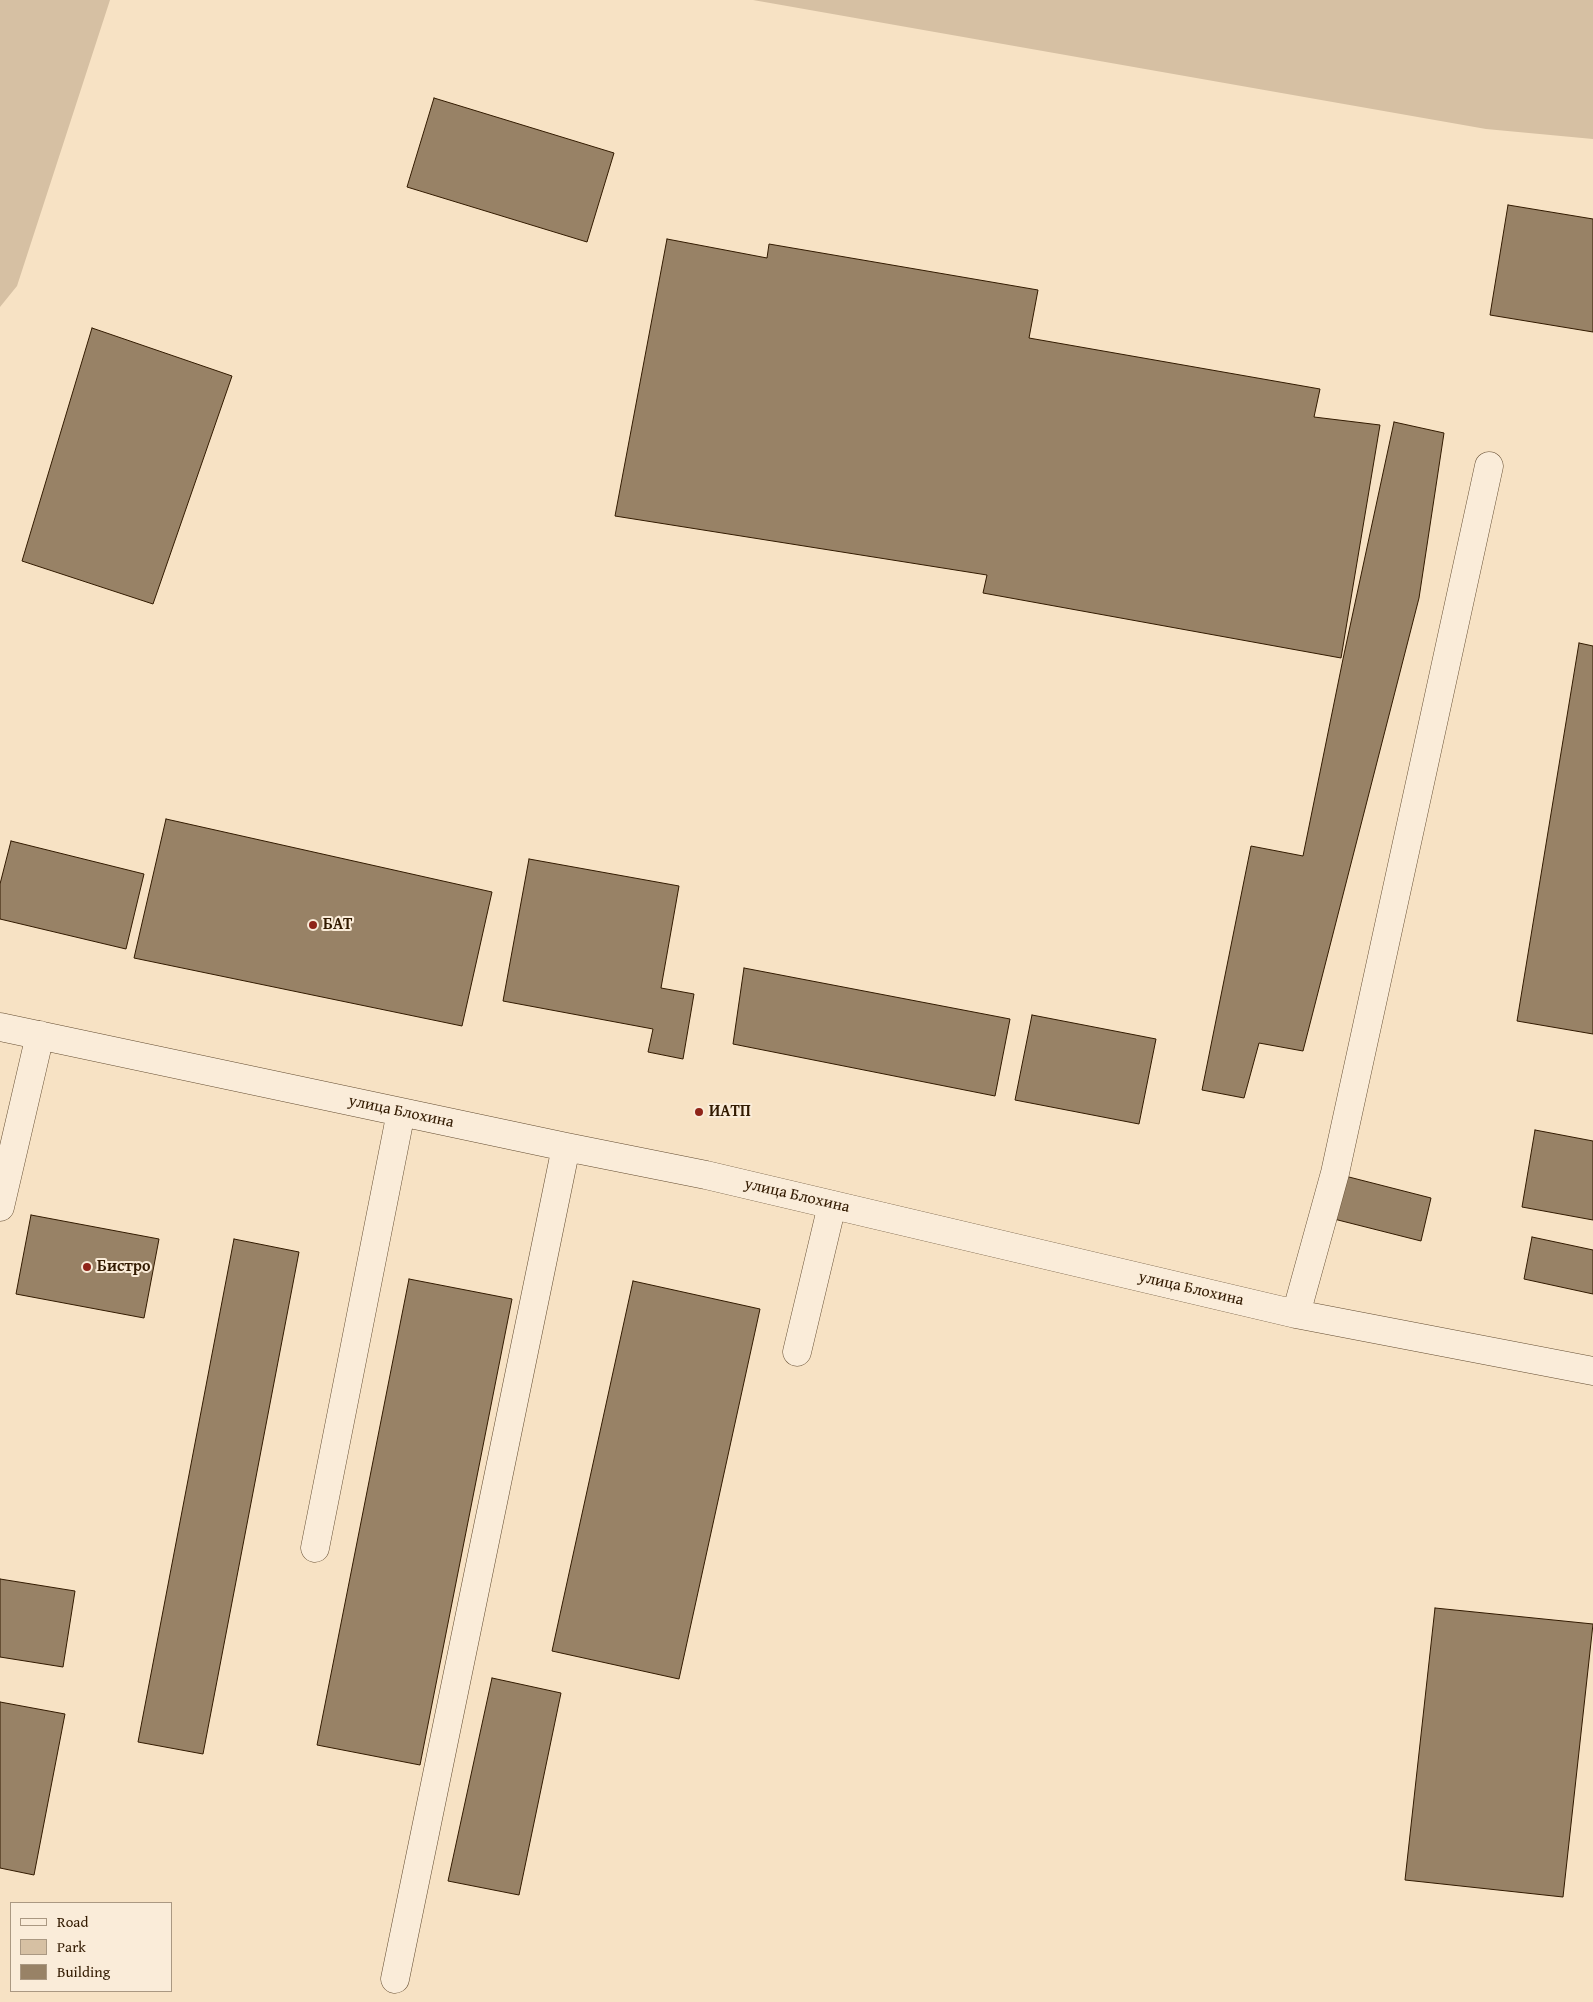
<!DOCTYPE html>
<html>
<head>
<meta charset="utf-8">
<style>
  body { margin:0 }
  #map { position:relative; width:1593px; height:2002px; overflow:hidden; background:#f7e2c4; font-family:"Gentium Book Plus",serif }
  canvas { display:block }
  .legend { position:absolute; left:10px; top:1902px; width:162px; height:90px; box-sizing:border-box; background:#faecd9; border:1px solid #aa9882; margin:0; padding:6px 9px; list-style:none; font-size:15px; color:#321a00 }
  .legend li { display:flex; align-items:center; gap:10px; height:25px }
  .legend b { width:25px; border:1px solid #aa9882 }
</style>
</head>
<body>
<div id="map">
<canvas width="1593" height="2002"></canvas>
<ul class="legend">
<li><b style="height:6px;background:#faecd9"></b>Road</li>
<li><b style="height:14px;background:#d6c0a3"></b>Park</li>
<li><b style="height:14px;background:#988266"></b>Building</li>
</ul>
</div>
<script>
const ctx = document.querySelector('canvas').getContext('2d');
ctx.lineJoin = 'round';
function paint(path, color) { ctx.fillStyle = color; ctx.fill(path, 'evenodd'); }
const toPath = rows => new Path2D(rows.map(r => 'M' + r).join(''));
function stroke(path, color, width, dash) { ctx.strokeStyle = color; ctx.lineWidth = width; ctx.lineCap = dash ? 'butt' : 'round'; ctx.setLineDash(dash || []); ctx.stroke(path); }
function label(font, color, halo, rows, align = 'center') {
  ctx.font = font + ' "Gentium Book Plus",serif'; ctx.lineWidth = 4; ctx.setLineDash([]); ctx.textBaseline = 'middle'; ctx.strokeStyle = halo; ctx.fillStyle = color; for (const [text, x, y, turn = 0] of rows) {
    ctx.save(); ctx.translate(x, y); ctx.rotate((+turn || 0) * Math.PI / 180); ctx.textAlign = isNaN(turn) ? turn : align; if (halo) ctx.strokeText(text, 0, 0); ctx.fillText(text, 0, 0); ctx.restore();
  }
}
const green = toPath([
  [0,0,110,0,17,286,0,307],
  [753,0,1593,0,1593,139,1486,129]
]);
const building = toPath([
  [434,98,614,153,587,242,407,187,434,98],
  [1508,205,1593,219,1593,332,1490,315,1508,205],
  [667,239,767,258,769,244,1038,290,1029,338,1320,389,1314,417,1380,425,1341,658,983,593,987,575,615,516,667,239],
  [92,328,232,376,153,604,22,561,92,328],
  [1394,422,1444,433,1419,598,1303,1051,1259,1043,1244,1098,1202,1090,1251,846,1303,856,1343,659,1394,422],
  [1579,643,1593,646,1593,1034,1517,1021,1579,643],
  [166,819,492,892,462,1026,134,958,166,819],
  [11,841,144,874,126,949,0,919,0,884,11,841],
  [529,859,679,886,661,988,694,994,683,1059,648,1052,653,1029,503,1001,529,859],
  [744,968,1010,1019,995,1096,733,1044,744,968],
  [1032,1015,1156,1039,1139,1124,1015,1100,1032,1015],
  [1535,1130,1593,1141,1593,1220,1522,1207,1535,1130],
  [1345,1176,1431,1198,1421,1241,1334,1219,1345,1176],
  [31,1215,159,1239,144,1318,16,1294,31,1215],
  [1532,1237,1593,1250,1593,1294,1524,1279,1532,1237],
  [234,1239,299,1252,203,1754,138,1742,234,1239],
  [409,1279,512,1299,420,1765,317,1745,409,1279],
  [633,1281,760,1309,679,1679,552,1651,633,1281],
  [0,1579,75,1591,63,1667,0,1657,0,1579],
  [1435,1608,1593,1624,1563,1897,1405,1880,1435,1608],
  [492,1678,561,1693,519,1895,448,1881,492,1678],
  [0,1702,65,1714,34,1875,0,1868,0,1702]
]);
const minor = toPath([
  [0,1027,566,1147,706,1175,1296,1314,1593,1371],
  [0,1207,40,1035],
  [1296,1314,1335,1173,1489,466],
  [797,1352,832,1205],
  [315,1548,401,1112],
  [395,1979,566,1147]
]);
const markers = [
  [313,925,5,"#8f2418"],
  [699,1112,5,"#8f2418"],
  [87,1267,5,"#8f2418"]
];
const poiNames = [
  ["БАТ",323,925],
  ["ИАТП",709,1112],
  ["Бистро",97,1267]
];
const streetNames = [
  ["улица Блохина",401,1112,12],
  ["улица Блохина",797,1196,13],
  ["улица Блохина",1191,1289,13]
];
paint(green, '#d6c0a3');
paint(building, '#988266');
stroke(building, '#321a00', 1);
stroke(minor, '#634c31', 29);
stroke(minor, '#faecd9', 28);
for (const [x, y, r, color] of markers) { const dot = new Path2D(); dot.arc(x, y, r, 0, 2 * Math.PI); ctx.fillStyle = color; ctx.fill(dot); stroke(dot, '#faecd9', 2); }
label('bold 16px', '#321a00', '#faecd9', poiNames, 'left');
label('16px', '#321a00', '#faecd9', streetNames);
</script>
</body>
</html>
